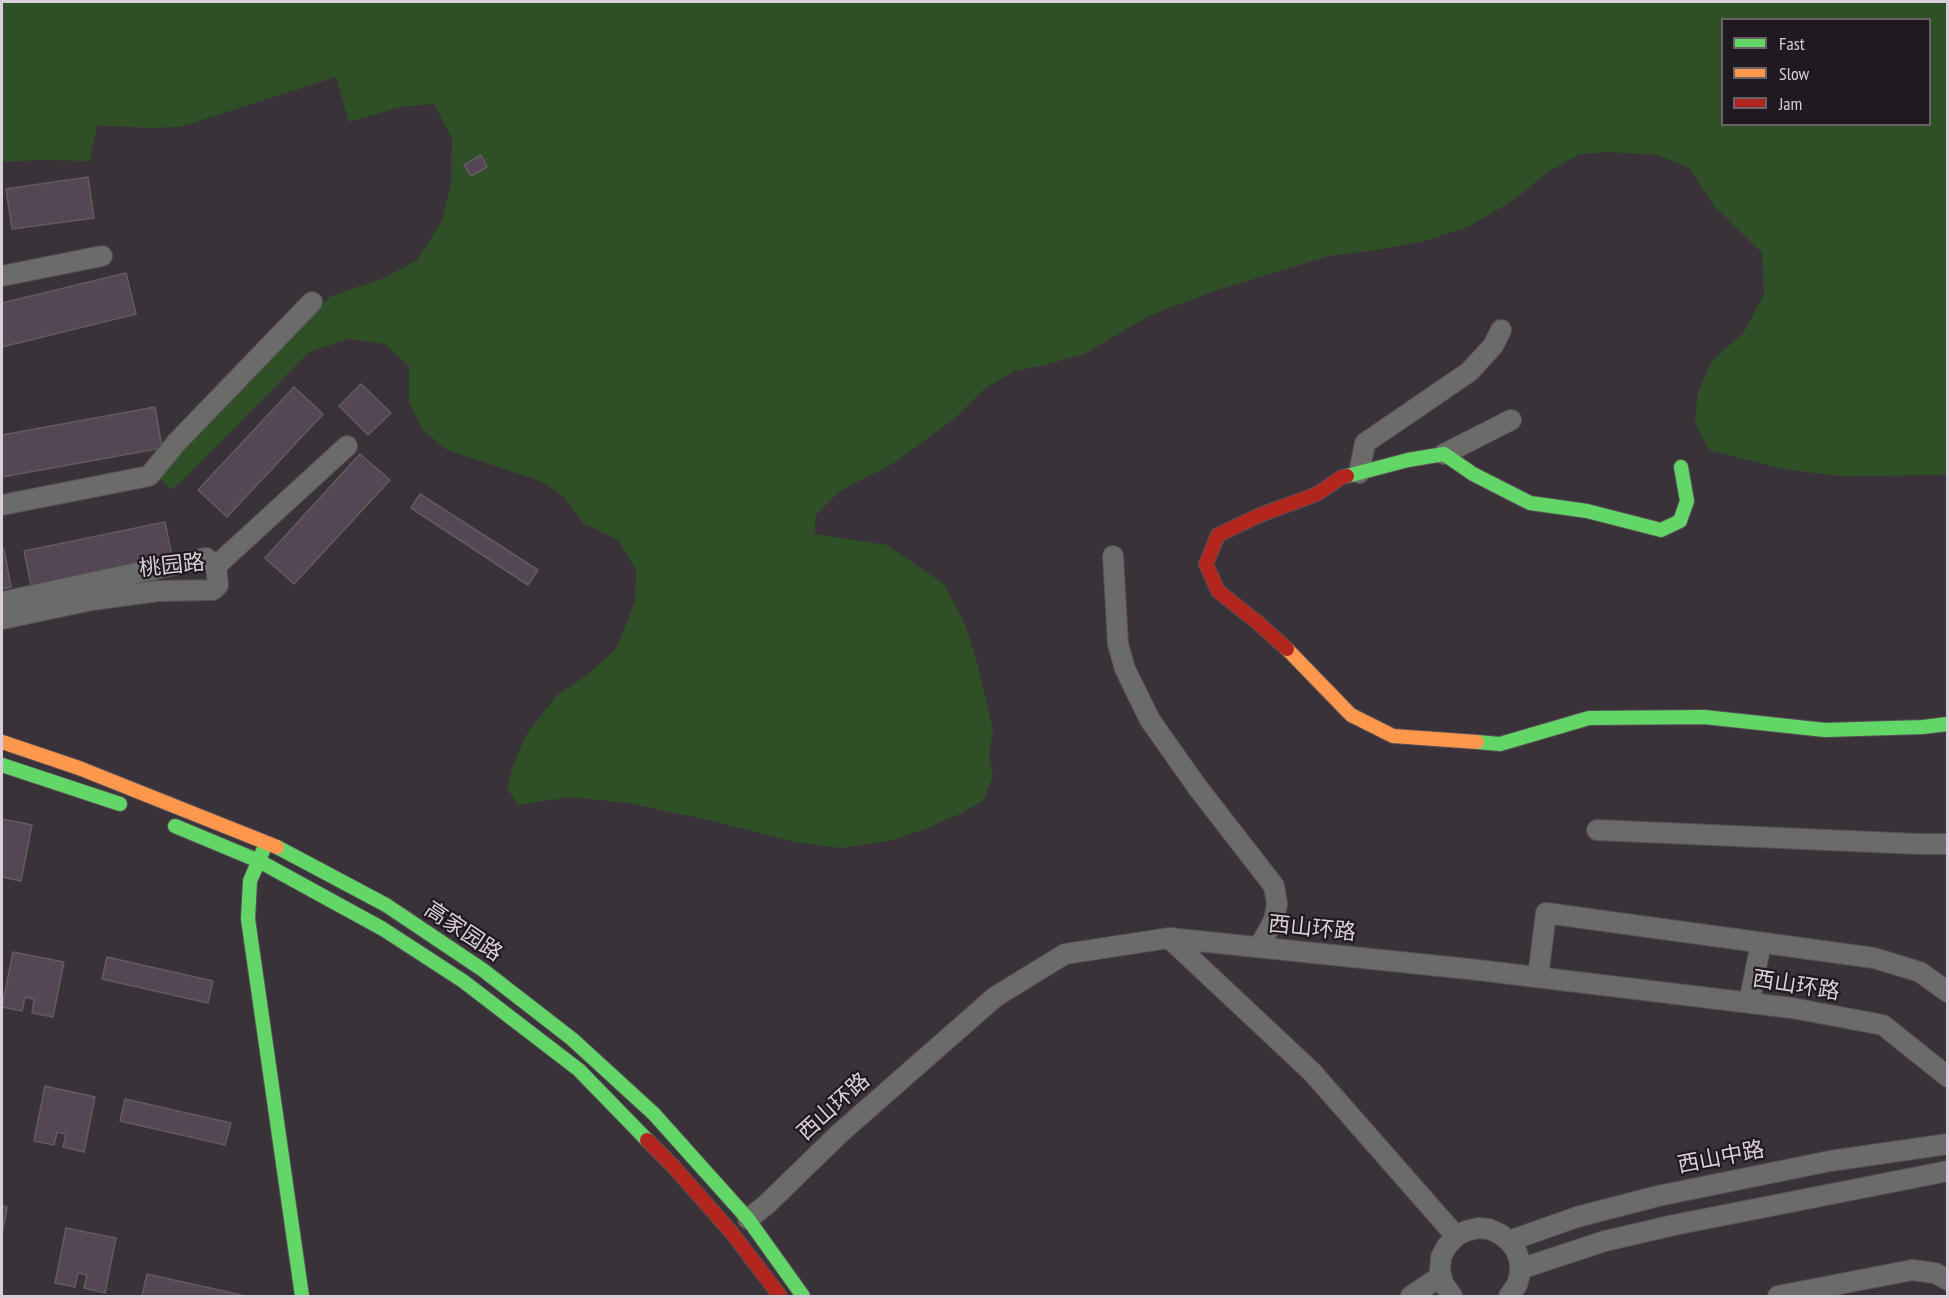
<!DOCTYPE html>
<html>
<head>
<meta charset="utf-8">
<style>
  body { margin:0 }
  #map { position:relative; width:1949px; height:1298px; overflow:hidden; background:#3a3239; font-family:"PT Sans Narrow",sans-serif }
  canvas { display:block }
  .frame { position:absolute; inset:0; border:3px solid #dacfd9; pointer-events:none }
  .legend { position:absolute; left:1721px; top:18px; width:210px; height:108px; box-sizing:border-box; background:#20191f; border:2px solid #6a6269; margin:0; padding:8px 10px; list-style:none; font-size:18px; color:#dacfd9 }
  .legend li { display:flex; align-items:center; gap:12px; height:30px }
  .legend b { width:30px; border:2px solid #6a6269 }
</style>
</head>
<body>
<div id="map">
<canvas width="1949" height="1298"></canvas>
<div class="frame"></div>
<ul class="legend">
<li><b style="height:8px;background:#63d668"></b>Fast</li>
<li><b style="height:8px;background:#ff974d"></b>Slow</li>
<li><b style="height:8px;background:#b3261e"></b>Jam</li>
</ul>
</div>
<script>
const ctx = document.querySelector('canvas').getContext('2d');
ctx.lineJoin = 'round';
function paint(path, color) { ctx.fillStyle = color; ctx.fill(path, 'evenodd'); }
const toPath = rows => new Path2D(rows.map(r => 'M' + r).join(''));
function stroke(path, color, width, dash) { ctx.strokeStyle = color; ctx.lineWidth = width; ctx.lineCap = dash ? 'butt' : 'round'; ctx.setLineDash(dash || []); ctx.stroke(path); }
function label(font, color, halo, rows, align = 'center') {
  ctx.font = font + ' "PT Sans Narrow","Noto Sans SC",sans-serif'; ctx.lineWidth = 4.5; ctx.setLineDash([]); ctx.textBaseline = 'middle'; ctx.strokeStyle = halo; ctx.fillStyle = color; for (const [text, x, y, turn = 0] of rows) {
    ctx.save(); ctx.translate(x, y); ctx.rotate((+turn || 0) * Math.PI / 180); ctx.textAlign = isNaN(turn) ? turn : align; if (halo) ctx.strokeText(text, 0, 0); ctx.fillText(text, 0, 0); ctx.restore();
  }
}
const green = toPath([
  [2,2,1947,2,1947,475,1839,476,1783,469,1709,450,1695,423,1698,391,1712,361,1744,332,1764,294,1762,253,1714,206,1689,168,1658,155,1609,152,1580,154,1546,173,1514,200,1468,227,1421,242,1370,251,1329,256,1214,291,1149,316,1084,354,1041,366,1015,371,984,389,955,418,894,463,840,491,816,515,814,534,887,545,944,584,965,624,977,662,993,730,989,756,993,775,984,800,962,813,927,828,894,840,841,848,794,842,713,821,628,803,570,797,519,805,507,789,512,768,526,735,557,695,586,676,616,649,635,602,636,570,618,540,583,523,563,496,540,481,447,450,422,429,409,402,409,366,385,344,349,339,309,352,187,476,171,490,159,478,165,461,331,296,384,278,417,260,442,221,451,182,452,139,434,104,400,107,349,122,336,77,180,127,148,128,97,125,90,161,41,160,2,162],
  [1722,20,1930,20,1930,124,1722,124]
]);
const building = toPath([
  [481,155,487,167,471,176,464,165,481,155],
  [88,177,94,218,12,229,6,189,88,177],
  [126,273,136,314,2,347,2,303,126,273],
  [361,384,391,413,368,435,339,406,361,384],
  [294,387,323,414,227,517,198,490,294,387],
  [155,407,162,448,2,477,2,435,155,407],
  [360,454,390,480,294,584,265,558,360,454],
  [420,494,538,570,528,585,411,508,420,494],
  [165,522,173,561,32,590,24,551,165,522],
  [2,549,4,549,11,587,2,589,2,549],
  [2,819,32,825,21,881,2,877,2,819],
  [13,952,64,962,53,1017,32,1013,34,999,25,997,22,1011,2,1007,13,952],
  [107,957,213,981,208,1003,102,979,107,957],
  [45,1086,95,1097,84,1152,63,1147,66,1134,57,1132,54,1145,34,1141,45,1086],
  [125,1099,231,1123,225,1145,120,1121,125,1099],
  [2,1206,7,1207,2,1235,2,1206],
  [66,1228,116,1238,105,1293,84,1288,87,1275,78,1273,75,1287,55,1283,66,1228],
  [147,1274,246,1296,142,1296,147,1274]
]);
const street = toPath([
  [2,276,102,256],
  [1444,454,1511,420],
  [1359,473,1365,443,1469,372,1493,346,1501,330],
  [2,505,149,476,177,442,312,302],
  [1113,556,1118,644,1125,669,1150,720,1198,788,1274,886,1277,904,1274,920,1259,947],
  [216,566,347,446],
  [2,602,206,558,216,566,218,585,213,590,158,591,92,600,2,619],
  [1597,830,1919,844,1948,844],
  [1169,938,1312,1072,1456,1236],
  [1538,977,1546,913,1874,958,1920,972,1948,992],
  [1749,1003,1761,943],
  [748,1219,766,1205,839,1134,995,997,1065,954,1169,938,1478,970,1792,1008,1883,1025,1948,1077],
  [1509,1241,1577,1217,1658,1196,1830,1161,1948,1144],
  [1520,1269,1605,1241,1674,1225,1948,1171],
  [1411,1296,1441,1276],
  [1452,1296,1443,1283,1440,1270,1441,1257,1447,1246,1456,1236,1466,1231,1478,1228,1489,1229,1500,1234,1509,1241,1516,1250,1520,1262,1520,1274,1517,1285,1509,1296],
  [1778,1296,1912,1270,1935,1273,1948,1280]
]);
const fast = toPath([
  [1347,476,1408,460,1444,454,1473,474,1530,503,1587,511,1661,530,1680,521,1687,501,1681,467],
  [1477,742,1500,744,1589,718,1704,717,1825,730,1923,727,1948,724],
  [2,765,120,804],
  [175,826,259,861,383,929,463,981,579,1070,647,1140],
  [265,846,250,881,248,919,302,1296],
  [277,847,386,905,483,970,572,1039,654,1114,748,1219,803,1296]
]);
const slow = toPath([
  [1287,649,1351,715,1393,736,1477,742],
  [2,742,79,768,277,847]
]);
const jam = toPath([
  [1287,649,1257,622,1218,591,1206,564,1218,535,1260,515,1317,494,1342,477,1347,476],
  [647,1140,673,1166,732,1233,780,1296]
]);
const streetNames = [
  ["桃园路",172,566,-6],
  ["西山环路",1312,929,6],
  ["高家园路",463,932,34],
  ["西山环路",1796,986,9],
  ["西山环路",834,1107,-42],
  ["西山中路",1721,1158,-11]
];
paint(green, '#2f5027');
paint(building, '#544753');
stroke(building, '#635b62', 1.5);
stroke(street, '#564f55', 22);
stroke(fast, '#564f55', 16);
stroke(slow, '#564f55', 16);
stroke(jam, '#564f55', 16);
stroke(street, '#6b6c6a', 20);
stroke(fast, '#63d668', 14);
stroke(slow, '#ff974d', 14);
stroke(jam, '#b3261e', 14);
label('22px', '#dacfd9', '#20191f', streetNames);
</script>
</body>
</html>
